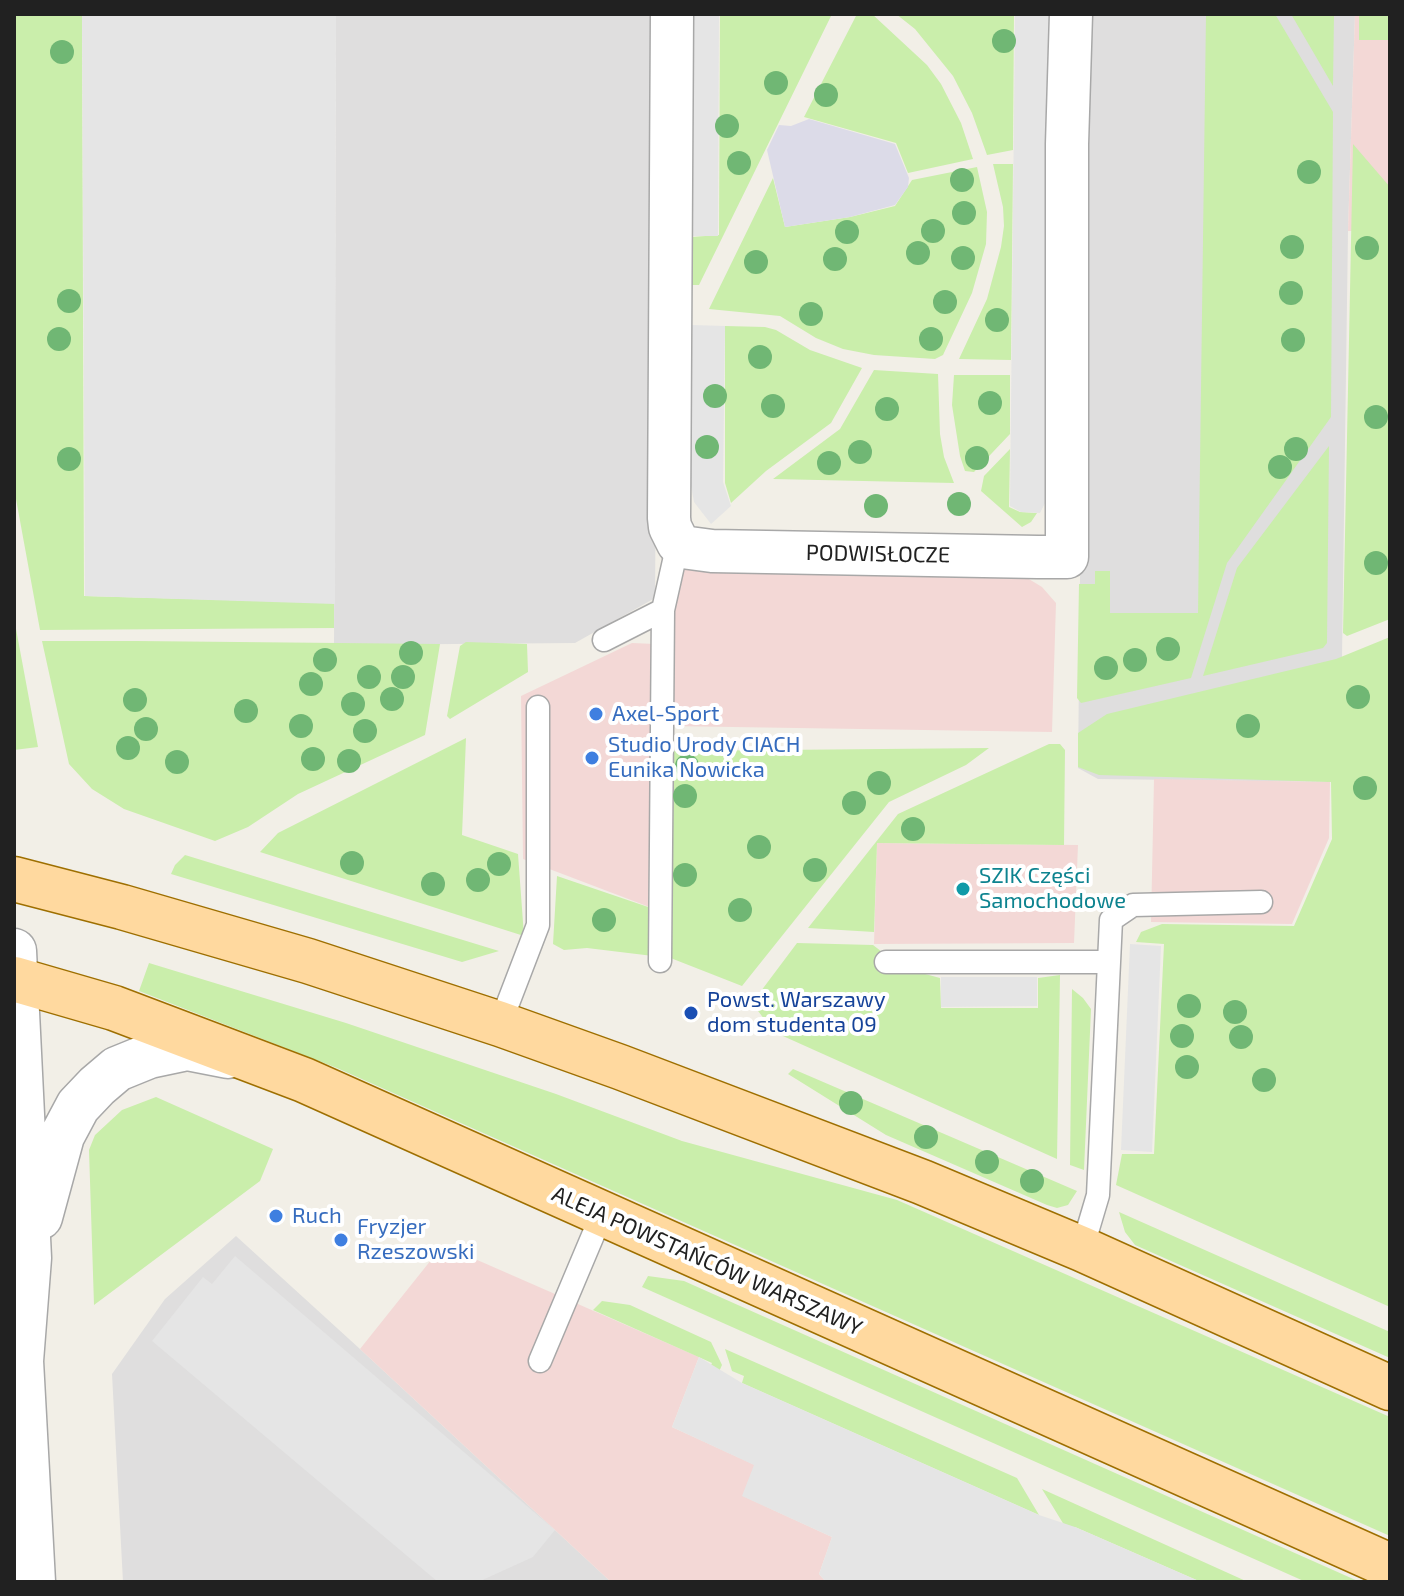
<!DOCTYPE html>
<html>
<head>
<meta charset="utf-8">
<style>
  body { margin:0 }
  #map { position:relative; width:1404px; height:1596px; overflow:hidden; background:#f2efe7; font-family:"Exo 2",sans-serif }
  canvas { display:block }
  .frame { position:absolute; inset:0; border:16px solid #212121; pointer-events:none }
</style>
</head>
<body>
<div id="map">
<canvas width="1404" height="1596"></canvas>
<div class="frame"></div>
</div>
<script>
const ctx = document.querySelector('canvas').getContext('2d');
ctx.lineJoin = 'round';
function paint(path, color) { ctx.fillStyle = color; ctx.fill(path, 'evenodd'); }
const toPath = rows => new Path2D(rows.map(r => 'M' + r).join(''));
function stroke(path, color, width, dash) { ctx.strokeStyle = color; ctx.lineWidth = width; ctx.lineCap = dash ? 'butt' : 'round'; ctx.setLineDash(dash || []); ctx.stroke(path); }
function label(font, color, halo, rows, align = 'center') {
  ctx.font = font + ' "Exo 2",sans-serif'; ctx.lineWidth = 8; ctx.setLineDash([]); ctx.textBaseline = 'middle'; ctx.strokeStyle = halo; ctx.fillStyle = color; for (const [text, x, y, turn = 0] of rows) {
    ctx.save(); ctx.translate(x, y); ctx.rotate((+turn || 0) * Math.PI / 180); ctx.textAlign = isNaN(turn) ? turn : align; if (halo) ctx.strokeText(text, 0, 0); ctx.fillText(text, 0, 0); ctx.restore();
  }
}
const residential = toPath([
  [336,14,659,14,655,598,575,643,334,645],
  [1086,14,1355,14,1348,231,1342,657,1330,782,1098,779,1078,768],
  [236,1236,360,1349,611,1582,123,1582,112,1374,165,1299]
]);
const commercial = toPath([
  [1355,14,1390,14,1390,231,1348,231],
  [689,561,1014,570,1042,587,1056,603,1052,732,669,726,673,585],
  [632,643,655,644,652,908,523,859,521,696],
  [1154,779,1330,782,1329,838,1292,924,1151,922],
  [877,843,1078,845,1074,943,874,944],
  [443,1245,699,1357,672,1427,755,1465,743,1496,832,1537,819,1574,826,1582,611,1582,360,1349]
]);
const grass = toPath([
  [14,14,82,14,84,596,334,603,334,628,40,630,14,488],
  [720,14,832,14,699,285,691,285,692,237,719,235],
  [857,14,872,14,927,65,941,84,961,123,973,159,908,173,896,143,804,117],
  [896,14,1014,14,1013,150,987,155,972,113,953,76,915,29],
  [1206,14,1275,14,1333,112,1331,417,1227,563,1191,678,1081,703,1077,698,1079,584,1095,584,1095,571,1110,571,1110,613,1198,613],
  [1291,14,1334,14,1333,86],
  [1359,14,1390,14,1390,40,1359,40],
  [1353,144,1390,187,1390,619,1347,636,1343,633],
  [993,164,1013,164,1011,360,959,359,987,299,1001,247,1004,226,1003,207],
  [977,167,987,212,986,244,972,293,943,355,935,359,874,355,843,349,816,338,780,316,709,309,773,178,785,227,850,217,895,206,912,180],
  [725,326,765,327,776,330,810,350,862,368,831,423,766,471,731,503,725,483],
  [874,370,938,374,940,434,944,457,954,483,773,479,840,429],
  [954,375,1010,375,1010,434,974,472,965,471,960,456,952,405],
  [1329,446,1327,643,1323,648,1203,676,1237,568],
  [1010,449,1009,507,1020,512,1037,513,1031,522,1022,527,981,491,984,476],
  [14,618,38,747,14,750],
  [1390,637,1390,1307,1116,1185,1122,1154,1154,1154,1164,944,1136,942,1141,932,1162,924,1294,926,1332,839,1331,782,1099,775,1078,767,1078,733,1107,714,1336,659],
  [42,641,137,641,440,644,425,735,298,794,248,827,215,841,124,809,92,789,69,764],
  [466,642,527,644,528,672,450,719,447,716,460,646],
  [466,738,462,835,518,854,524,936,260,852,278,833],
  [1049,744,1060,744,1065,750,1064,845,877,843,874,932,808,928,898,814],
  [989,748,966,765,889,802,742,986,668,957,671,751],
  [185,855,499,951,462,962,171,874,175,865],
  [557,876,654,909,653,956,587,948,564,950,553,944],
  [797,943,873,945,903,968,940,978,941,1008,1038,1008,1038,978,1060,975,1057,1159,774,1032,752,1003],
  [149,963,346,1023,556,1094,682,1141,897,1200,1390,1417,1390,1536,337,1068,139,991],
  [1072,989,1083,998,1091,1009,1084,1170,1070,1165],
  [793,1069,1077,1191,1068,1205,1057,1208,1047,1205,886,1135,788,1074],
  [156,1097,273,1149,260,1181,94,1305,89,1150,95,1135,122,1110],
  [1119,1212,1390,1332,1390,1358,1135,1245,1125,1232],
  [648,1276,684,1281,1360,1582,1306,1582,642,1287],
  [602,1301,630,1305,711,1342,722,1365,704,1405,695,1400,712,1363,593,1310],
  [725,1349,1017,1478,1039,1515,742,1383,744,1376,732,1371],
  [1042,1489,1248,1582,1201,1582,1075,1527,1069,1533]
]);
const parking = toPath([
  [82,14,336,14,335,604,85,596],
  [693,14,719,14,718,236,692,236],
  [1015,14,1051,14,1046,501,1040,513,1021,512,1010,506],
  [692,325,725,326,723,482,731,506,711,524,694,502,691,486],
  [1130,944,1161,946,1152,1152,1121,1150],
  [941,977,1037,977,1037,1006,941,1007],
  [235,1256,555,1530,533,1557,478,1582,438,1582,152,1341,203,1277,212,1284],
  [699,1357,742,1383,1039,1515,1075,1527,1201,1582,826,1582,819,1574,832,1537,742,1496,754,1465,672,1427]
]);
const plaza = toPath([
  [809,119,895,144,909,178,908,187,895,205,850,217,785,227,767,150,779,125,791,126]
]);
const service = toPath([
  [604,640,663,610,678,543],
  [660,961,663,610],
  [886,962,1108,962],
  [500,1024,538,925,538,707],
  [1082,1249,1098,1195,1111,920,1133,905,1261,902],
  [540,1361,602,1214]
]);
const minor = toPath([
  [672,14,669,518,670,527,678,543,682,547,712,551,1038,557,1067,557,1067,144,1071,14]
]);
const tertiary = toPath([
  [14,951,29,1258,21,1361,33,1582],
  [40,1217,62,1136,78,1106,97,1086,117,1069,149,1056,187,1048,228,1056]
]);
const primary = toPath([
  [14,879,122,907,308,961,500,1024,620,1067,922,1182,1082,1249,1390,1388],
  [14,979,114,1008,304,1080,1390,1566]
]);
const trees = [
  [1004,41],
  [62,52],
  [776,83],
  [826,95],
  [727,126],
  [739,163],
  [1309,172],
  [962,180],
  [964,213],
  [933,231],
  [847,232],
  [1292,247],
  [1367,248],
  [918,253],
  [963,258],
  [835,259],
  [756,262],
  [1291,293],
  [69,301],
  [945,302],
  [811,314],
  [997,320],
  [59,339],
  [931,339],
  [1293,340],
  [760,357],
  [715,396],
  [990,403],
  [773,406],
  [887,409],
  [1376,417],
  [707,447],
  [1296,449],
  [860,452],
  [977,458],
  [69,459],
  [829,463],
  [1280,467],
  [959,504],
  [876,506],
  [1376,563],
  [1168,649],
  [411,653],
  [325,660],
  [1135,660],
  [1106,668],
  [369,677],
  [403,677],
  [311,684],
  [1358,697],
  [392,699],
  [135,700],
  [353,704],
  [246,711],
  [301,726],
  [1248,726],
  [146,729],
  [365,731],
  [128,748],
  [313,759],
  [349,761],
  [177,762],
  [687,766],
  [879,783],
  [1365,788],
  [685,796],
  [854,803],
  [913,829],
  [759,847],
  [352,863],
  [499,864],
  [815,870],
  [685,875],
  [478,880],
  [433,884],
  [740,910],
  [604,920],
  [1189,1006],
  [1235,1012],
  [1182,1036],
  [1241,1037],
  [1187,1067],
  [1264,1080],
  [851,1103],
  [926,1137],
  [987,1162],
  [1032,1181]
];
const markers = [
  [596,714,8,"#3f7fe0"],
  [592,758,8,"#3f7fe0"],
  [963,889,8,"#0f9aa8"],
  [691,1013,8,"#1a4fb4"],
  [276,1216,8,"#3f7fe0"],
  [341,1240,8,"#3f7fe0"]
];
const streetNames = [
  ["PODWISŁOCZE",878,554,1],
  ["ALEJA POWSTAŃCÓW WARSZAWY",707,1261,24]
];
const shopNames = [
  ["Axel-Sport",612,714],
  ["Studio Urody CIACH",608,745],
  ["Eunika Nowicka",608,770],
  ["Ruch",292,1216],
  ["Fryzjer",357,1227],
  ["Rzeszowski",357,1252]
];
const cultureNames = [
  ["SZIK Części",979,876],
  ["Samochodowe",979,901]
];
const transitNames = [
  ["Powst. Warszawy",707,1000],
  ["dom studenta 09",707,1025]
];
paint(residential, '#dfdede');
paint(commercial, '#f3d8d6');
paint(grass, '#caeeab');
paint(parking, '#e5e5e5');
paint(plaza, '#dcdbe8');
stroke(service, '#a8a8a8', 25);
stroke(minor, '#a8a8a8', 45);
stroke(tertiary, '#a8a8a8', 47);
stroke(primary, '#9e6f00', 47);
stroke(service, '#fff', 22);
stroke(minor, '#fff', 42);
stroke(tertiary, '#fff', 44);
stroke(primary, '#ffd99f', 44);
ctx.fillStyle = '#70b774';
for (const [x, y] of trees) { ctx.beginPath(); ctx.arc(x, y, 12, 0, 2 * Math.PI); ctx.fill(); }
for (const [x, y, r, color] of markers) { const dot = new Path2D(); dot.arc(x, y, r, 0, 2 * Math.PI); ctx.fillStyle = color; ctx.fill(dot); stroke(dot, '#fff', 3); }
label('22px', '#212121', '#fff', streetNames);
label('22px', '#366cbe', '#fff', shopNames, 'left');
label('22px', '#0d838f', '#fff', cultureNames, 'left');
label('22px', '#164399', '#fff', transitNames, 'left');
</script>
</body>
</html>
